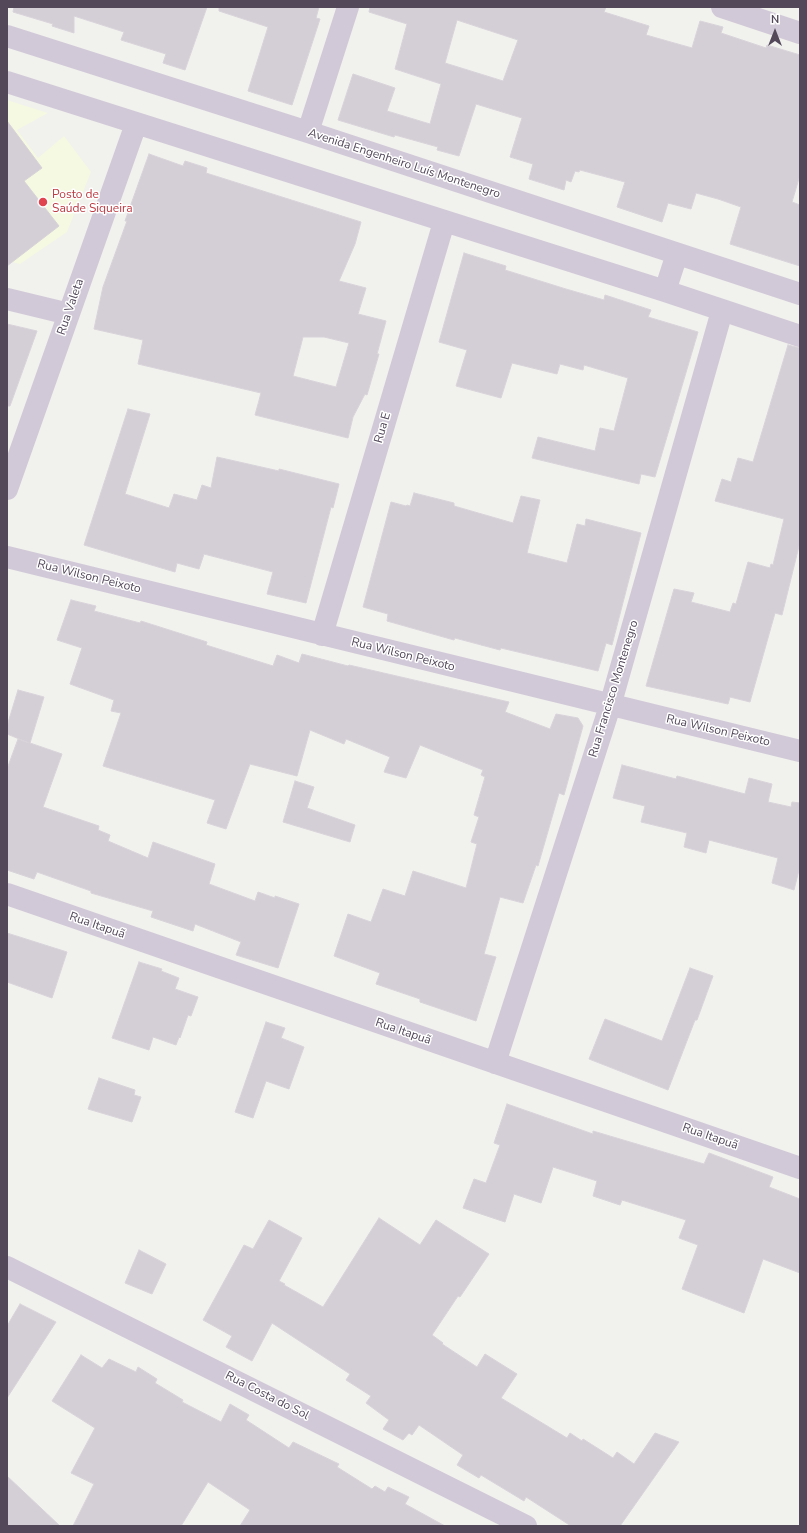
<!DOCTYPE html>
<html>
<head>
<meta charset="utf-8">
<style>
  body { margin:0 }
  #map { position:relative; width:807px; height:1533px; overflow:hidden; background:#f1f1ee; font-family:"Nunito Sans",sans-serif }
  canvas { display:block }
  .frame { position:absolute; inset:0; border:8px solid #52485a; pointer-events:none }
  .north { position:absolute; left:755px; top:12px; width:40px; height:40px; -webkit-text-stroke:3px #fff; paint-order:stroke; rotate:0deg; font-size:11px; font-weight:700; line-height:16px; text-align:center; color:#52485a }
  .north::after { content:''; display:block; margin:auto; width:14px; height:18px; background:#52485a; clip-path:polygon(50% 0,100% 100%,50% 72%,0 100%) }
</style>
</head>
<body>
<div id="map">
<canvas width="807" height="1533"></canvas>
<div class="frame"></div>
<div class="north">N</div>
</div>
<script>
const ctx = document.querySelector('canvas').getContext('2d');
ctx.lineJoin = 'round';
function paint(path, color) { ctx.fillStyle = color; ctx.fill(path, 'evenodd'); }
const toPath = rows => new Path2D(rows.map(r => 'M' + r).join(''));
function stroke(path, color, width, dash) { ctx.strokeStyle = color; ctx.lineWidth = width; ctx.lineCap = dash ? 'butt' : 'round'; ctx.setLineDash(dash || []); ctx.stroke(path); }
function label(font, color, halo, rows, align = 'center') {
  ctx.font = font + ' "Nunito Sans",sans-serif'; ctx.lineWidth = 3; ctx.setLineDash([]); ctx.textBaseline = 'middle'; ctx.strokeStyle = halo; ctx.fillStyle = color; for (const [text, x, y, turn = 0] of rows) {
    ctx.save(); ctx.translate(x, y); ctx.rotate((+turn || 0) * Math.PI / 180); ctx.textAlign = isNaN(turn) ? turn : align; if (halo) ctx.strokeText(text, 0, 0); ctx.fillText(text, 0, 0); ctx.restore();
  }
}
const medical = toPath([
  [7,100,48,113,17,130,38,158,64,136,91,172,67,232,20,264,7,261]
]);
const building = toPath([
  [14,7,207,7,185,70,163,63,166,54,121,40,124,32,74,16,74,33,52,26,53,24,13,12,14,7],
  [219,7,319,7,316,18,320,19,292,105,248,91,268,27,219,11,219,7],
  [370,7,606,7,604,12,649,26,646,35,692,48,700,21,723,27,721,33,766,48,767,45,800,55,800,175,792,202,800,205,800,266,730,244,741,207,718,199,696,193,691,209,668,203,662,222,617,207,625,182,580,170,579,172,575,171,571,182,566,180,564,190,529,179,533,164,510,157,522,118,476,104,459,156,437,150,438,147,395,135,394,137,338,120,353,74,395,88,387,111,430,124,441,84,395,69,407,24,369,12,370,7],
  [457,20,518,40,503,81,445,63,457,20],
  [7,121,42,168,24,181,59,226,7,266,7,121],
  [149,154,183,166,185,161,207,168,206,173,361,222,355,244,339,281,366,288,358,314,386,321,377,354,379,354,367,395,365,394,353,417,348,438,255,415,261,393,138,364,143,340,94,329,103,287,127,221,125,221,149,154],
  [303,337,324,337,349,343,336,387,293,376,303,337],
  [464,253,506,266,505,270,566,289,604,300,605,295,651,310,648,317,698,332,655,477,641,474,639,484,532,458,538,437,595,451,600,428,614,431,628,378,584,365,583,370,560,364,557,374,512,363,501,398,456,386,467,350,439,342,464,253],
  [7,324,37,331,10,406,7,406,7,324],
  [788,345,800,348,800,542,782,615,775,613,750,702,730,697,728,704,646,686,674,589,694,593,691,602,730,612,733,603,736,604,748,562,770,568,771,564,773,565,784,519,715,501,722,479,731,482,738,458,753,462,788,345],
  [128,409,150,414,125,494,169,508,174,494,197,500,202,485,211,488,217,457,279,471,279,469,339,484,333,508,331,507,306,603,267,594,273,572,204,554,199,569,177,563,175,572,84,545,128,409],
  [414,493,454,503,454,506,513,523,521,496,540,500,527,553,567,563,577,524,585,526,586,519,641,533,612,645,606,643,598,671,501,648,500,650,455,638,454,640,387,621,388,614,363,607,391,502,406,506,407,505,410,506,414,493],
  [71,600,96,606,94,611,140,623,141,621,207,642,206,645,273,666,277,655,299,663,302,654,348,666,349,665,509,702,505,712,550,729,556,714,578,718,583,726,564,795,559,793,538,866,536,865,523,903,500,897,484,954,496,957,476,1021,420,1002,420,999,376,984,380,973,334,956,348,914,371,922,383,889,405,896,413,871,466,888,477,844,471,842,479,817,474,815,485,777,481,775,483,770,420,745,406,778,384,772,390,757,346,739,344,744,310,730,297,776,250,764,226,829,207,823,215,800,103,766,121,713,111,711,114,700,70,684,82,648,57,640,71,600],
  [18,690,44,697,30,743,62,754,43,807,99,826,98,830,110,835,108,841,148,858,153,842,215,864,209,884,255,901,258,892,275,898,275,896,299,904,278,968,236,955,241,942,195,924,193,931,151,917,153,911,91,893,91,891,37,872,34,879,7,870,7,769,18,739,29,743,7,734,7,726,18,690],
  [622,765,676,779,677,776,745,794,749,778,772,784,768,802,791,807,792,802,800,803,800,866,794,890,772,883,778,858,709,840,706,853,684,847,687,833,641,822,645,806,613,798,622,765],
  [295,781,314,787,307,808,355,825,350,842,283,822,295,781],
  [7,933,67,952,52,998,7,982,7,933],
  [139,962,162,969,161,971,179,978,175,989,198,997,191,1016,188,1015,180,1038,179,1037,176,1045,153,1037,149,1050,112,1038,139,962],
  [690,968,713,976,697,1020,695,1020,668,1090,589,1059,605,1019,662,1041,690,968],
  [266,1022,285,1028,281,1038,304,1047,289,1089,266,1081,253,1118,235,1112,266,1022],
  [99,1078,135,1090,134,1095,141,1097,132,1122,88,1109,99,1078],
  [507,1104,593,1134,593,1131,704,1164,709,1153,773,1177,769,1187,800,1199,800,1273,763,1259,744,1313,682,1289,698,1245,679,1238,686,1220,622,1200,620,1205,593,1196,597,1181,553,1167,541,1203,514,1194,505,1222,463,1208,474,1179,486,1183,500,1145,494,1143,507,1104],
  [379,1218,420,1245,436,1220,489,1254,460,1297,458,1296,432,1335,443,1343,442,1344,477,1367,485,1354,517,1374,501,1398,567,1438,570,1433,582,1441,583,1439,613,1458,617,1452,634,1464,655,1433,679,1442,620,1526,571,1526,526,1497,524,1501,481,1475,479,1478,457,1465,463,1455,419,1425,412,1435,409,1433,403,1440,383,1429,389,1420,366,1403,371,1396,346,1380,350,1374,272,1323,252,1361,226,1347,232,1336,203,1320,244,1245,253,1249,269,1220,302,1238,279,1281,285,1284,284,1285,323,1307,379,1218],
  [139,1250,166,1264,152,1294,125,1283,139,1250],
  [20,1304,56,1322,7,1398,7,1326,20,1304],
  [81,1355,102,1368,109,1359,136,1372,138,1367,157,1379,155,1383,183,1400,182,1402,221,1422,230,1404,249,1415,246,1420,289,1448,293,1442,339,1464,337,1467,372,1489,375,1486,385,1492,388,1487,409,1497,405,1504,445,1526,240,1526,250,1510,208,1482,181,1526,73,1526,94,1484,71,1473,95,1428,52,1401,81,1355],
  [7,1476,60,1526,7,1526,7,1476]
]);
const minor = toPath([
  [722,7,800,33],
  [7,36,308,132,800,294],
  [7,82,665,291,800,336],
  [308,132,348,7],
  [665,291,677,254],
  [7,299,69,314],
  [7,489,136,124],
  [7,557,800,751],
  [322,635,444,222],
  [7,894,800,1168],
  [495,1063,610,706,722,311],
  [7,1267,526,1526]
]);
const markers = [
  [43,202,5,"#e0444e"]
];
const streetNames = [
  ["Avenida Engenheiro Luís Montenegro",404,164,18],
  ["Rua Valeta",71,307,-71],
  ["Rua E",383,428,-74],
  ["Rua Wilson Peixoto",89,577,14],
  ["Rua Wilson Peixoto",403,655,14],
  ["Rua Francisco Montenegro",614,689,-73],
  ["Rua Wilson Peixoto",718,731,13],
  ["Rua Itapuã",97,926,19],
  ["Rua Itapuã",403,1032,19],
  ["Rua Itapuã",710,1137,19],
  ["Rua Costa do Sol",267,1396,27]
];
const healthNames = [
  ["Posto de",52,195],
  ["Saúde Siqueira",52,209]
];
paint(medical, '#f5f9e1');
paint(building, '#d4cfd6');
stroke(building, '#d8d3d9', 1);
stroke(minor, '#d1c9d7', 22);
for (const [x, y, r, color] of markers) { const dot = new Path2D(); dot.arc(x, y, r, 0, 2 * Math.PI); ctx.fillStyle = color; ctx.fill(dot); stroke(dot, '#fff', 1.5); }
label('12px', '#52485a', '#fff', streetNames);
label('12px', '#be3a42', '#fff', healthNames, 'left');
</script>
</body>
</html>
